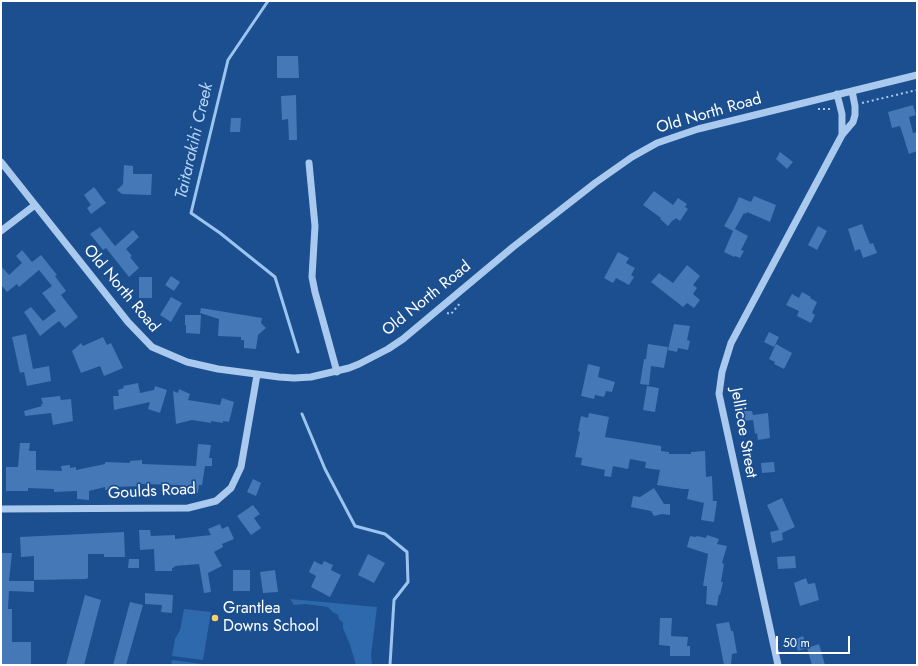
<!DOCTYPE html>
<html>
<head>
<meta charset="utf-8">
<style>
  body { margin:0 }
  #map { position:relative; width:918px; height:666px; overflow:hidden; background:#1b4f8f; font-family:Jost,sans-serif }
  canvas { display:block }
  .frame { position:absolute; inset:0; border:2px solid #fff; pointer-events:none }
  .scale { position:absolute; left:776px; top:636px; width:74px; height:18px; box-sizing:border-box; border:2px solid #fff; border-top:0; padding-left:5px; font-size:12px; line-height:14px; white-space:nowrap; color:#fff; -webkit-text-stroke:3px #1b4f8f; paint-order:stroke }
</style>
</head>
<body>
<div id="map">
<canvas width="918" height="666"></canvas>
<div class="frame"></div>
<div class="scale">50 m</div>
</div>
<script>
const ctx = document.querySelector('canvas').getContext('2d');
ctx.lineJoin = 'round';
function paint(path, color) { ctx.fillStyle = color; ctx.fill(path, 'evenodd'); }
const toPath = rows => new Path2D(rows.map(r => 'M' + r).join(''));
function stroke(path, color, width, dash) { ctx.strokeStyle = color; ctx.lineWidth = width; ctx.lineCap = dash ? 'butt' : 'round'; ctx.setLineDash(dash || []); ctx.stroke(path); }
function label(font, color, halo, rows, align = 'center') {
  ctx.font = font + ' Jost,sans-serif'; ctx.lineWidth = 3.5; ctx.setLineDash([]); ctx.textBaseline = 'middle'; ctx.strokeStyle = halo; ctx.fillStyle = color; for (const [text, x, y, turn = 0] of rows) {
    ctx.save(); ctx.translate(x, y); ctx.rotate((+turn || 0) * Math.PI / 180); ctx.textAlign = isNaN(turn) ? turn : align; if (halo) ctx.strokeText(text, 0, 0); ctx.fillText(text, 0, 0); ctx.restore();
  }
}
const green = toPath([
  [290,599,377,607,371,655,372,665,356,665,350,645,343,628,343,623,339,619,338,615,333,612,328,607,306,604,294,605],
  [184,609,211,612,203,660,172,656,175,639,180,630],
  [172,660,202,664,171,665]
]);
const stream = toPath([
  [268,1,228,60,191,213,220,233,275,277,298,352],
  [302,414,325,469,355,526,385,534,407,552,408,582,394,600,390,665]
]);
const building = toPath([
  [277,56,298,56,299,78,277,78],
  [296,95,297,140,289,140,288,119,282,120,281,96],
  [913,105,916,115,909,117,913,133,917,132,917,151,909,154,900,126,892,128,888,112],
  [231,118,241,118,240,132,230,132],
  [780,152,793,162,787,169,776,159],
  [124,165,133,166,133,174,152,174,151,195,122,194,117,190,123,184],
  [94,187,106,203,91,214,87,208,91,205,84,195],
  [654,191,673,205,678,198,687,204,685,207,688,209,680,221,676,218,674,220,673,220,668,226,660,219,661,218,643,205],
  [754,196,776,205,770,222,747,212,746,214,744,213,735,229,748,236,741,250,744,251,740,258,735,256,734,257,724,252,733,231,724,226,733,210,739,197,751,202],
  [862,224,870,244,873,243,877,253,863,258,860,249,855,251,848,229],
  [818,226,827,231,817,250,808,245],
  [100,227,115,246,133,230,139,237,126,249,132,256,130,257,139,268,129,277,106,248,103,250,90,234],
  [22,250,32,262,41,255,57,275,55,276,66,291,61,295,78,317,65,328,59,321,40,336,24,312,31,307,43,321,56,311,42,293,52,286,39,270,19,287,17,284,7,292,1,285,1,266,9,275,22,263,16,256],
  [618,252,629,258,626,263,635,268,631,275,634,277,629,285,616,278,613,283,604,278],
  [687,265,700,276,693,285,697,288,693,294,700,300,694,308,687,303,683,307,651,282,659,273,673,283],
  [171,276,180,282,174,291,165,285],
  [139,277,152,277,152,298,139,298],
  [802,292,811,297,810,298,817,302,812,313,815,315,811,323,797,316,799,311,786,305,792,294,799,298],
  [171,297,182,303,171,322,160,315],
  [201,308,262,318,261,323,266,328,258,335,256,349,244,348,244,340,241,340,241,337,218,336,219,319,200,313],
  [185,315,201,315,200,334,186,333,186,325,185,325],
  [674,324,690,326,687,340,690,341,688,350,678,348,677,352,668,350],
  [769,332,779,337,774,347,764,342],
  [26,334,33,369,49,366,51,381,27,386,24,372,20,373,12,337],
  [103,337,107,345,111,343,123,368,104,376,100,366,81,373,72,351,81,343,83,346],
  [648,344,668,347,664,368,651,366,649,385,640,384,644,359,646,359],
  [776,344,792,353,784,369,774,364,775,362,769,359],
  [588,364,600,367,598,377,615,382,612,392,606,391,604,397,595,395,594,399,581,396],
  [138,383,140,393,154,390,155,386,167,390,160,413,148,409,150,402,114,410,113,396,119,396,118,390,124,388,123,386],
  [647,386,659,388,655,412,643,410],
  [179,389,190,394,188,400,220,405,222,398,234,402,229,422,223,421,223,423,211,421,211,423,192,420,176,424,173,391,178,393],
  [60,396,61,400,71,399,73,421,53,425,51,413,25,416,24,411,42,406,41,404,43,404,41,398],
  [744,411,752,411,753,415,768,413,770,438,758,440,757,433,755,434,753,420,744,421],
  [589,413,609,417,605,437,661,446,661,451,669,452,669,454,691,454,691,452,705,451,706,477,712,476,713,501,717,501,714,522,701,520,704,503,687,499,689,489,683,489,657,485,660,470,645,468,646,462,630,459,628,469,613,466,611,477,604,476,605,470,581,465,582,458,575,457,580,432,578,431,581,416,588,418],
  [20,443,30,443,29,451,36,451,36,470,62,471,61,466,70,465,70,468,76,467,76,470,105,464,105,462,130,463,130,461,142,460,142,464,196,466,198,444,211,445,209,458,212,458,212,466,205,466,202,485,199,485,198,493,184,491,184,489,179,489,180,485,141,484,141,486,116,487,116,490,105,490,105,487,89,491,89,500,77,499,77,491,54,492,54,489,28,488,28,491,6,491,6,467,18,467],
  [774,462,775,472,762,473,761,463],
  [253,479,261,483,256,496,247,492],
  [654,488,664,504,670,504,670,515,662,514,654,516,651,511,631,507,633,496,640,497],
  [782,498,795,527,782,533,783,540,772,543,770,532,779,530,767,505],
  [253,505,260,514,254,518,261,528,251,535,237,516],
  [220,524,222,529,228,526,234,539,222,544,223,547,214,552,222,566,208,573,211,592,204,593,199,564,175,566,175,567,172,568,172,571,155,571,154,549,140,550,139,530,150,530,151,536,175,535,175,539,211,535,208,529],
  [124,532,125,557,104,557,104,554,88,554,88,578,86,579,34,580,34,556,21,557,20,537],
  [707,535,719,539,717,544,727,546,722,563,724,564,721,582,723,582,720,595,719,594,717,606,706,604,707,586,703,586,708,554,687,547,690,536,696,537,697,536,706,538],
  [1,553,12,553,9,581,34,581,34,592,9,591,8,609,12,609,12,642,31,642,31,665,1,665],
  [368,554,385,563,374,583,358,575],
  [795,556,796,568,778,569,777,557],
  [129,559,139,559,139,568,128,568],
  [314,561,322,565,324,561,333,565,331,570,341,575,330,597,311,587,316,576,309,572],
  [233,570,250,570,250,591,233,591],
  [275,570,278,592,263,593,260,572],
  [806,578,808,584,815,583,819,600,800,606,794,583],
  [145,593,173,595,172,613,161,612,162,605,145,604],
  [85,595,101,600,84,665,66,665],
  [130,602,143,605,126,665,113,665],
  [660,618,672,618,671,636,688,637,687,646,690,646,690,656,670,656,670,646,659,645],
  [729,622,731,631,733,631,737,653,732,654,731,665,724,665,716,624],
  [803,636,807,648,798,651,794,640],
  [819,644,825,665,812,665,807,648]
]);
const path = toPath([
  [862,103,917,90],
  [818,109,832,109],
  [447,313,451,314,461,302]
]);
const minor = toPath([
  [837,94,842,114,842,135],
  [1,162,128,322,152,347,187,362,218,369,279,377,294,378,311,377,349,368,359,364,388,349,403,339,513,247,595,183,632,157,657,143,698,129,917,75],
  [309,163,315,226,312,277,315,292,337,372],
  [1,231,35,205],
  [1,509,188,508,216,501,231,488,241,467,257,375],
  [778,665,719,394,722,372,731,343,842,135,853,122,855,115,855,106,852,91]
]);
const markers = [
  [215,618,4,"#ffd166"]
];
const streetNames = [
  ["Old North Road",709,114,-16],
  ["Old North Road",121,289,50],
  ["Old North Road",427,299,-39],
  ["Jellicoe Street",743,433,80],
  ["Goulds Road",152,492,-3]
];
const poiNames = [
  ["Grantlea",223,609],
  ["Downs School",223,627]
];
const waterNames = [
  ["Taitarakihi Creek",195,141,-77]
];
paint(green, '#2e69ad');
stroke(stream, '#9cc4f0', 3);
paint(building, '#4478b7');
stroke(path, '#a9c9ee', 2, [2, 3]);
stroke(minor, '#a9c9ee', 7);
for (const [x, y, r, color] of markers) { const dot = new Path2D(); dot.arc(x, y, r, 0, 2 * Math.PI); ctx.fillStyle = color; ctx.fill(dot); stroke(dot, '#1b4f8f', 1.5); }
label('16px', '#fff', '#1b4f8f', streetNames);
label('16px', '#fff', '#1b4f8f', poiNames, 'left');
label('italic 17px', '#b5d3f5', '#1b4f8f', waterNames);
</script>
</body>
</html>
